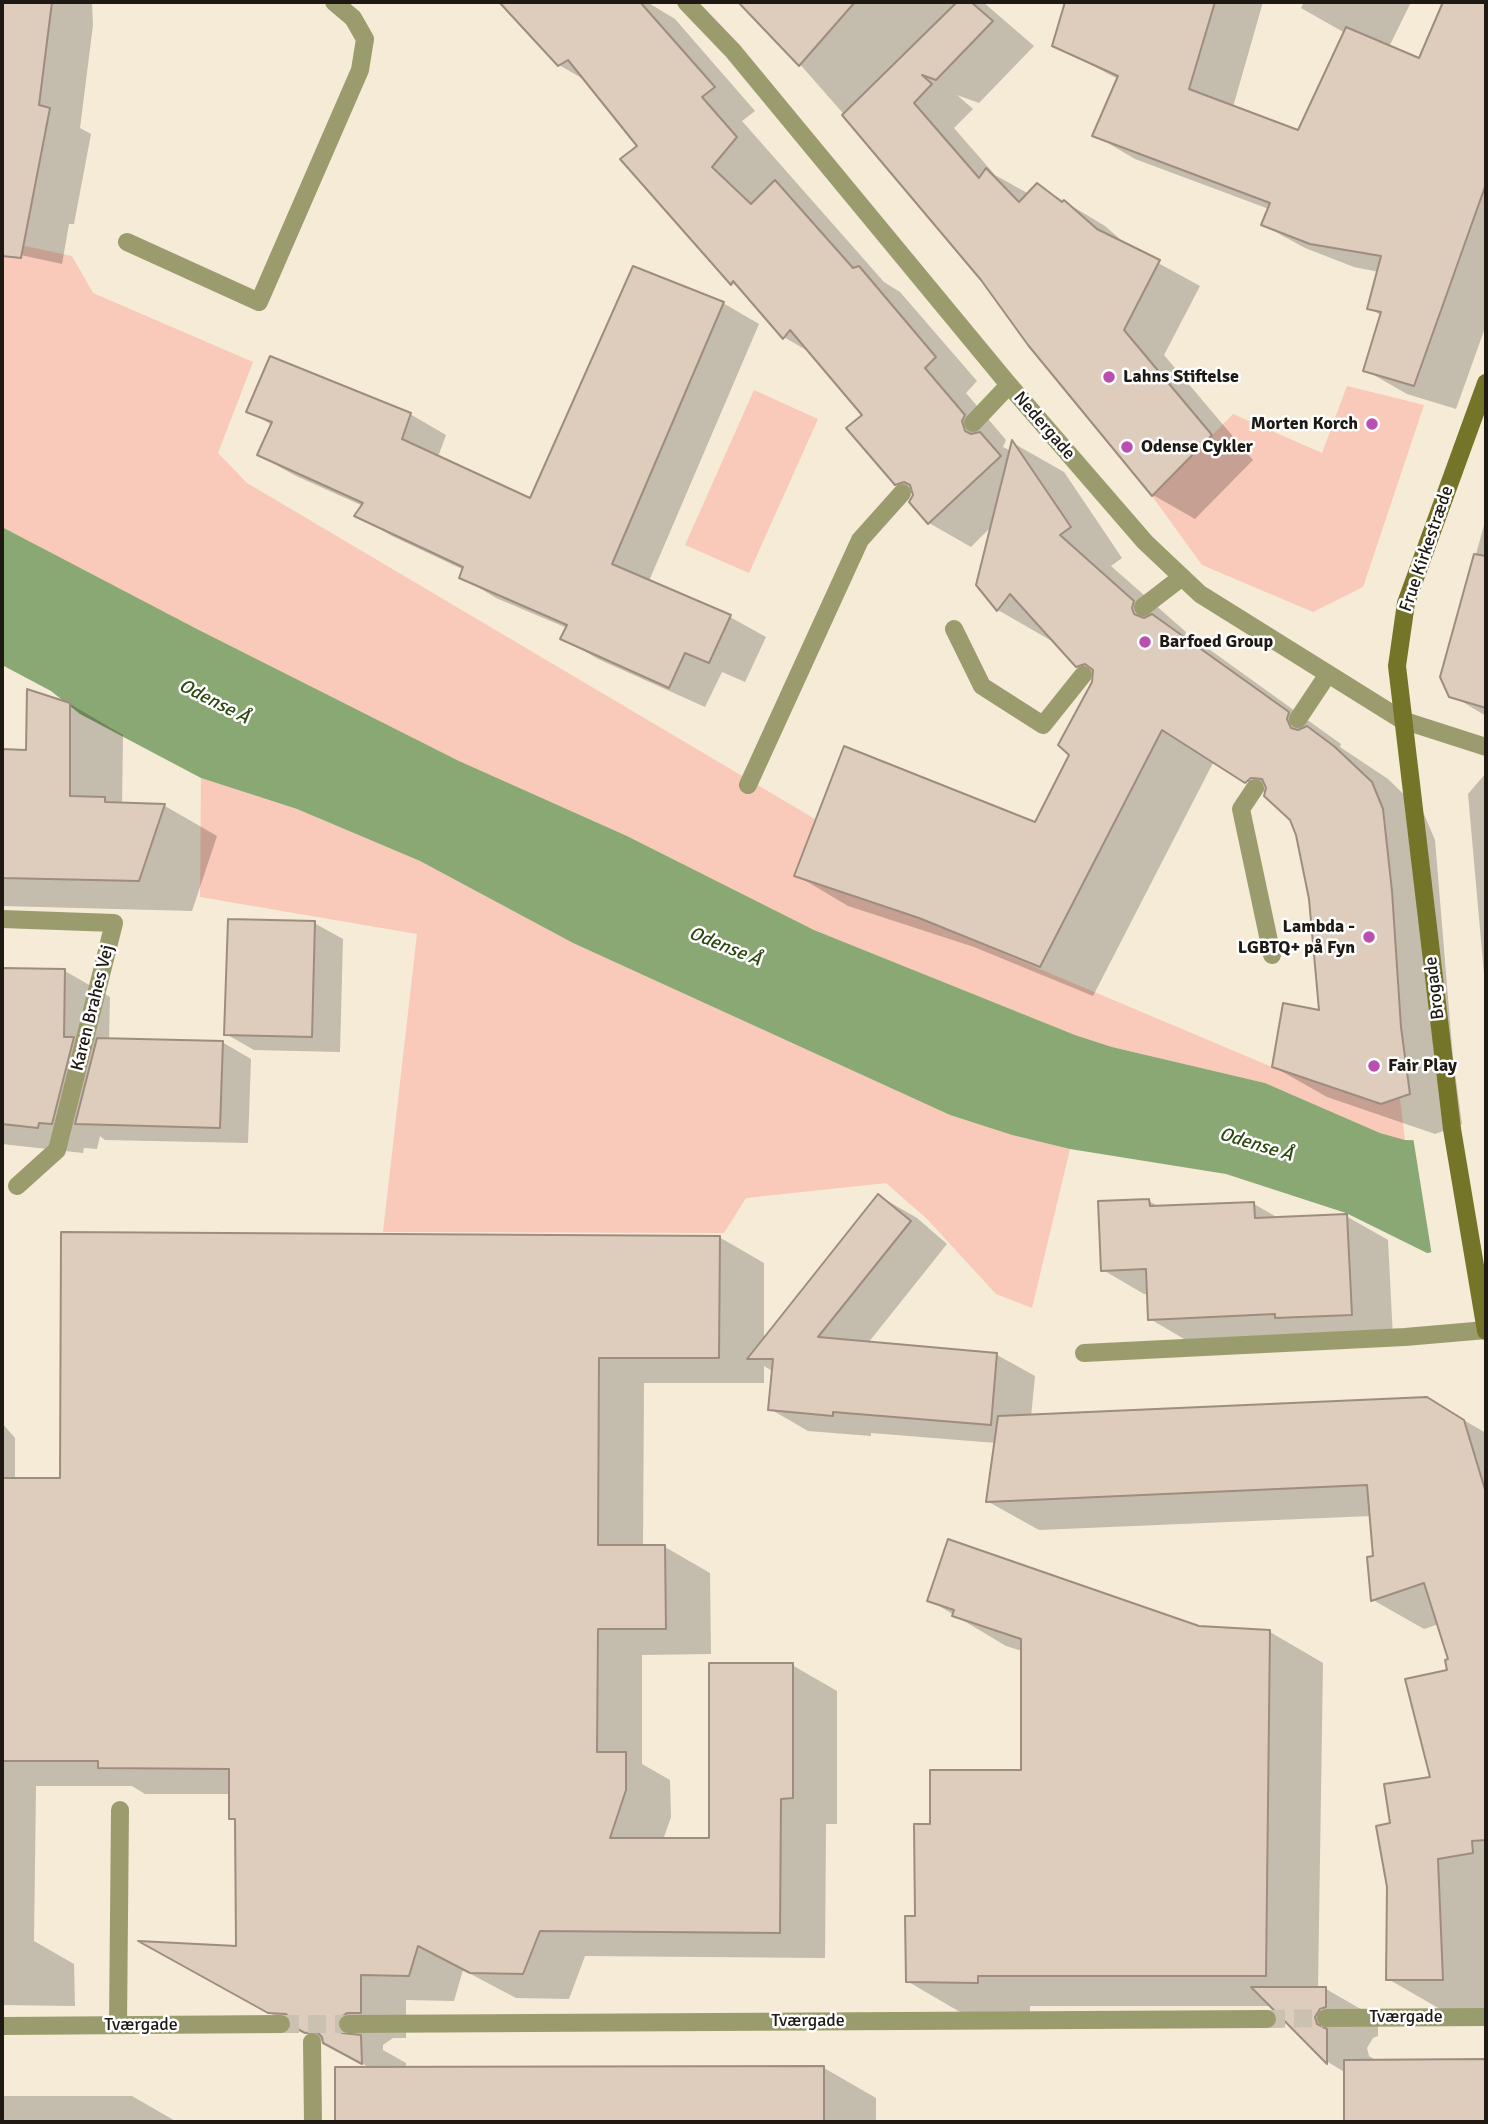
<!DOCTYPE html>
<html>
<head>
<meta charset="utf-8">
<style>
  body { margin:0 }
  #map { position:relative; width:1488px; height:2124px; overflow:hidden; background:#f5ebd7; font-family:Signika,sans-serif }
  canvas { display:block }
  .frame { position:absolute; inset:0; border:4px solid #1e1a13; pointer-events:none }
</style>
</head>
<body>
<div id="map">
<canvas width="1488" height="2124"></canvas>
<div class="frame"></div>
</div>
<script>
const ctx = document.querySelector('canvas').getContext('2d');
ctx.lineJoin = 'round';
function paint(path, color) { ctx.fillStyle = color; ctx.fill(path, 'evenodd'); }
const toPath = rows => new Path2D(rows.map(r => 'M' + r).join(''));
function stroke(path, color, width, dash) { ctx.strokeStyle = color; ctx.lineWidth = width; ctx.lineCap = dash ? 'butt' : 'round'; ctx.setLineDash(dash || []); ctx.stroke(path); }
function label(font, color, halo, rows, align = 'center') {
  ctx.font = font + ' Signika,sans-serif'; ctx.lineWidth = 5; ctx.setLineDash([]); ctx.textBaseline = 'middle'; ctx.strokeStyle = halo; ctx.fillStyle = color; for (const [text, x, y, turn = 0] of rows) {
    ctx.save(); ctx.translate(x, y); ctx.rotate((+turn || 0) * Math.PI / 180); ctx.textAlign = isNaN(turn) ? turn : align; if (halo) ctx.strokeText(text, 0, 0); ctx.fillText(text, 0, 0); ctx.restore();
  }
}
const green = toPath([
  [2,241,72,256,93,293,253,362,218,453,247,483,815,819,794,876,919,918,1272,1067,1381,1104,1400,1098,1405,1140,1380,1133,1265,1083,1112,1047,1075,1035,814,930,627,836,459,761,197,629,2,527],
  [1347,386,1424,405,1363,587,1313,612,1202,565,1152,496,1233,414,1322,453],
  [754,390,818,419,749,573,685,545],
  [201,778,297,809,420,861,573,943,950,1115,1012,1135,1070,1149,1032,1308,996,1294,927,1219,886,1183,746,1198,724,1233,383,1232,417,934,200,897]
]);
const water = toPath([
  [2,527,197,629,459,761,627,836,814,930,1075,1035,1112,1047,1265,1083,1380,1133,1405,1140,1444,1141,1486,1243,1427,1253,1346,1213,1226,1174,1070,1149,1012,1135,950,1115,573,943,420,861,297,809,201,778,80,714,51,691,2,665]
]);
const pier = toPath([
  [1486,1133,1486,1247,1432,1256,1413,1137,1444,1137]
]);
const shadow = toPath([
  [2,2,92,2,93,25,80,128,91,134,74,224,69,224,62,264,2,251],
  [497,2,647,2,675,19,755,111,742,121,884,282,900,292,977,381,966,393,1006,440,1003,447,1011,451,1013,443,1064,472,1122,558,1111,566,1186,632,1185,635,1206,647,1341,744,1340,747,1388,779,1424,814,1435,840,1453,1058,1462,1124,1435,1134,1327,1097,1274,1067,1321,1012,1311,899,1298,834,1291,819,1266,793,1214,761,1093,996,974,947,848,906,796,875,1035,824,1071,754,1096,676,1077,665,1052,638,1050,640,998,610,992,526,971,547,929,523,915,495,896,483,865,416,811,353,784,337,742,289,732,283,623,159,639,146,587,81,559,65,507,8],
  [1244,772,1267,785,1267,789,1242,775],
  [741,2,983,2,1034,46,979,103,957,95,973,109,954,128,995,175,1029,194,1037,185,1105,226,1129,247,1200,286,1164,355,1253,460,1195,519,1153,495,1029,344,982,279,870,144,776,37],
  [1067,2,1263,2,1233,107,1299,132,1345,33,1301,8,1304,2,1411,2,1389,47,1420,60,1445,2,1486,2,1486,325,1456,409,1407,394,1365,370,1382,316,1369,308,1379,272,1354,267,1305,248,1263,225,1269,209,1135,159,1094,135,1118,79,1054,45],
  [723,303,759,324,649,581,730,617,766,637,745,682,722,672,705,707,598,659,562,638,567,628,496,598,461,577,464,570,392,536,357,516,363,506,294,475,259,455,272,425,248,411,410,414,446,435,438,457,531,500],
  [1486,518,1486,716,1451,695,1442,677],
  [70,704,123,735,122,805,165,806,217,836,192,911,2,906,2,751,28,751],
  [1486,773,1486,997,1468,794],
  [314,923,343,939,340,1052,254,1050,226,1034],
  [2,970,65,971,110,997,109,1040,222,1042,251,1059,248,1143,105,1140,100,1136,97,1149,84,1148,83,1153,2,1144],
  [879,1196,917,1218,947,1244,868,1343,997,1355,1035,1376,1031,1417,1427,1399,1486,1433,1486,2009,1440,2009,1388,1979,1392,1825,1432,1779,1450,1660,1439,1624,1424,1629,1373,1600,1375,1558,1371,1516,1039,1530,987,1501,996,1443,871,1433,871,1436,808,1431,770,1409,774,1372,764,1366,764,1383,644,1383,643,1547,665,1547,710,1573,711,1654,642,1655,642,1764,670,1780,671,1817,663,1840,711,1840,792,1665,837,1691,837,1824,826,1824,825,1958,585,1956,569,1999,516,1998,463,1970,454,2001,406,2000,406,2038,393,2038,383,2045,383,2050,406,2063,406,2069,824,2068,876,2098,876,2122,337,2122,337,2069,372,2069,186,1967,238,1948,237,1822,231,1818,231,1794,145,1794,132,1786,36,1786,34,1941,74,1964,75,2006,2,2005,2,1423,15,1438,15,1479,62,1480,719,1237,764,1263,764,1340],
  [1149,1201,1161,1208,1254,1204,1280,1219,1346,1216,1388,1240,1393,1338,1191,1343,1150,1319,1149,1294,1144,1294,1103,1270],
  [929,1600,1199,1628,1270,1632,1323,1663,1318,1989,1326,1989,1378,2019,1378,2036,1373,2038,1367,2048,1369,2056,1379,2062,1486,2061,1486,2122,1346,2122,1346,2073,1328,2062,1272,2006,1030,2006,1030,2012,960,2012,907,1981,932,1826,1023,1772,1022,1651,1006,1646],
  [2,2096,132,2096,177,2122,2,2122]
]);
const building = toPath([
  [2,2,52,2,39,105,50,108,21,258,2,256,2,2],
  [499,2,640,2,715,87,702,97,737,137,712,167,751,204,775,180,853,268,859,266,936,357,925,368,965,415,962,421,965,431,971,434,980,432,1001,456,928,524,909,502,913,495,910,485,904,482,895,485,846,428,862,415,790,330,783,339,733,281,731,285,620,159,637,146,568,60,558,66,499,2],
  [738,2,855,2,799,66,738,2],
  [957,2,971,2,993,21,936,80,922,75,932,84,914,103,979,178,986,168,1019,202,1037,183,1062,202,1064,200,1097,229,1160,260,1124,330,1212,435,1152,496,1028,345,981,280,842,115,957,2],
  [1065,2,1215,2,1189,89,1298,130,1346,27,1419,58,1443,2,1486,2,1486,184,1414,386,1363,371,1381,312,1367,309,1381,256,1310,244,1261,225,1270,203,1092,136,1118,76,1052,46,1065,2],
  [633,266,724,302,612,564,731,615,709,663,685,653,669,688,560,639,567,625,459,578,463,567,354,516,363,503,257,455,272,422,246,412,270,356,411,413,402,439,530,498,633,266],
  [1012,440,1071,527,1060,535,1134,601,1132,608,1134,614,1144,618,1152,614,1289,712,1287,719,1291,728,1298,730,1307,726,1335,747,1372,782,1383,809,1392,891,1401,1027,1410,1094,1381,1104,1272,1067,1283,1003,1319,1010,1309,899,1296,835,1290,820,1264,796,1266,788,1262,779,1251,778,1245,783,1162,730,1040,967,919,918,794,876,844,746,1035,822,1069,755,1058,745,1092,682,1093,670,1085,664,1076,667,1010,594,997,611,976,585,1012,440],
  [1474,554,1486,556,1486,708,1449,697,1440,677,1474,554],
  [27,689,70,703,70,796,105,797,105,802,165,804,139,881,2,878,2,749,26,750,27,689],
  [228,919,315,921,312,1037,224,1035,228,919],
  [2,968,65,969,64,1037,74,1037,52,1124,39,1123,38,1128,2,1124,2,968],
  [97,1038,223,1041,220,1128,75,1124,97,1038],
  [878,1194,911,1221,818,1337,997,1353,991,1425,833,1412,833,1416,768,1410,773,1359,747,1359,878,1194],
  [1149,1199,1150,1206,1254,1202,1255,1218,1347,1214,1352,1315,1275,1318,1275,1314,1148,1320,1146,1269,1101,1271,1098,1201,1149,1199],
  [61,1232,720,1236,719,1358,599,1358,598,1545,665,1545,666,1629,598,1629,597,1752,626,1752,626,1790,610,1838,709,1838,709,1663,793,1663,793,1798,781,1799,780,1933,540,1931,523,1974,470,1973,418,1946,409,1976,361,1975,361,2013,347,2013,338,2019,338,2029,342,2033,361,2035,362,2064,323,2043,322,2037,317,2032,305,2033,292,2026,291,2019,286,2014,268,2013,138,1941,236,1946,235,1819,229,1819,229,1769,98,1768,98,1761,2,1761,2,1478,60,1478,61,1232],
  [1427,1397,1464,1420,1486,1493,1486,1840,1472,1841,1473,1853,1438,1859,1443,1980,1386,1980,1387,1887,1376,1826,1390,1823,1384,1784,1430,1777,1405,1679,1447,1670,1445,1660,1448,1659,1424,1583,1371,1601,1367,1557,1373,1556,1367,1485,986,1502,998,1416,1427,1397],
  [948,1539,1199,1626,1270,1630,1266,1976,978,1976,978,1983,906,1982,905,1916,915,1916,914,1824,930,1824,930,1770,1021,1770,1021,1639,952,1616,954,1610,927,1601,948,1539],
  [1251,1987,1326,1987,1326,2007,1320,2009,1315,2017,1317,2024,1327,2029,1327,2064,1251,1987],
  [1486,2059,1486,2122,1344,2122,1344,2060,1486,2059],
  [824,2066,824,2122,335,2122,335,2067,824,2066]
]);
const streetTunnel = toPath([
  [1267,2019,1326,2018],
  [281,2024,348,2024]
]);
const lane = toPath([
  [127,242,259,302,360,70,365,39,353,18,334,2],
  [973,423,1009,385],
  [1143,607,1182,577],
  [954,629,982,686,1043,725,1083,675],
  [1298,719,1328,674],
  [748,785,860,540,902,493],
  [1255,788,1241,809,1272,955],
  [1084,1353,1405,1337,1486,1330],
  [118,2025,120,1810],
  [312,2042,313,2122]
]);
const street = toPath([
  [686,2,733,51,1009,385,1145,542,1200,594,1402,720,1486,747],
  [2,919,114,923,57,1150,17,1186],
  [1326,2018,1486,2017],
  [348,2024,1267,2019],
  [2,2026,281,2024]
]);
const secondary = toPath([
  [1486,383,1406,603,1397,666,1452,1129,1486,1331]
]);
const markers = [
  [1109,377,7,"#b84fb1"],
  [1372,424,7,"#b84fb1"],
  [1127,447,7,"#b84fb1"],
  [1145,642,7,"#b84fb1"],
  [1369,937,7,"#b84fb1"],
  [1374,1066,7,"#b84fb1"]
];
const poiNames = [
  ["Lahns Stiftelse",1123,377],
  ["Morten Korch",1358,424,"right"],
  ["Odense Cykler",1141,447],
  ["Barfoed Group",1159,642],
  ["Lambda -",1355,927,"right"],
  ["LGBTQ+ på Fyn",1355,948,"right"],
  ["Fair Play",1388,1066]
];
const streetNames = [
  ["Nedergade",1044,426,49],
  ["Frue Kirkestræde",1427,549,-71],
  ["Brogade",1435,988,-97],
  ["Karen Brahes Vej",93,1008,-76],
  ["Tværgade",1406,2017],
  ["Tværgade",808,2021],
  ["Tværgade",141,2025]
];
const waterNames = [
  ["Odense Å",214,702,27],
  ["Odense Å",725,947,22],
  ["Odense Å",1256,1145,17]
];
paint(green, '#f9c9b9');
paint(water, '#8aa873');
paint(pier, '#f5ebd7');
paint(shadow, '#0003');
paint(building, '#deccbd');
stroke(building, '#9e8d7f', 2);
stroke(streetTunnel, '#cac1b0', 18, [18, 9]);
stroke(lane, '#9b9c6e', 18);
stroke(street, '#9b9c6e', 18);
stroke(secondary, '#75752a', 18);
for (const [x, y, r, color] of markers) { const dot = new Path2D(); dot.arc(x, y, r, 0, 2 * Math.PI); ctx.fillStyle = color; ctx.fill(dot); stroke(dot, '#fff', 2.5); }
label('bold 18px', '#1e1a13', '#fff', poiNames, 'left');
label('18px', '#1e1a13', '#fff', streetNames);
label('italic 19px', '#2d4910', '#fff', waterNames);
</script>
</body>
</html>
